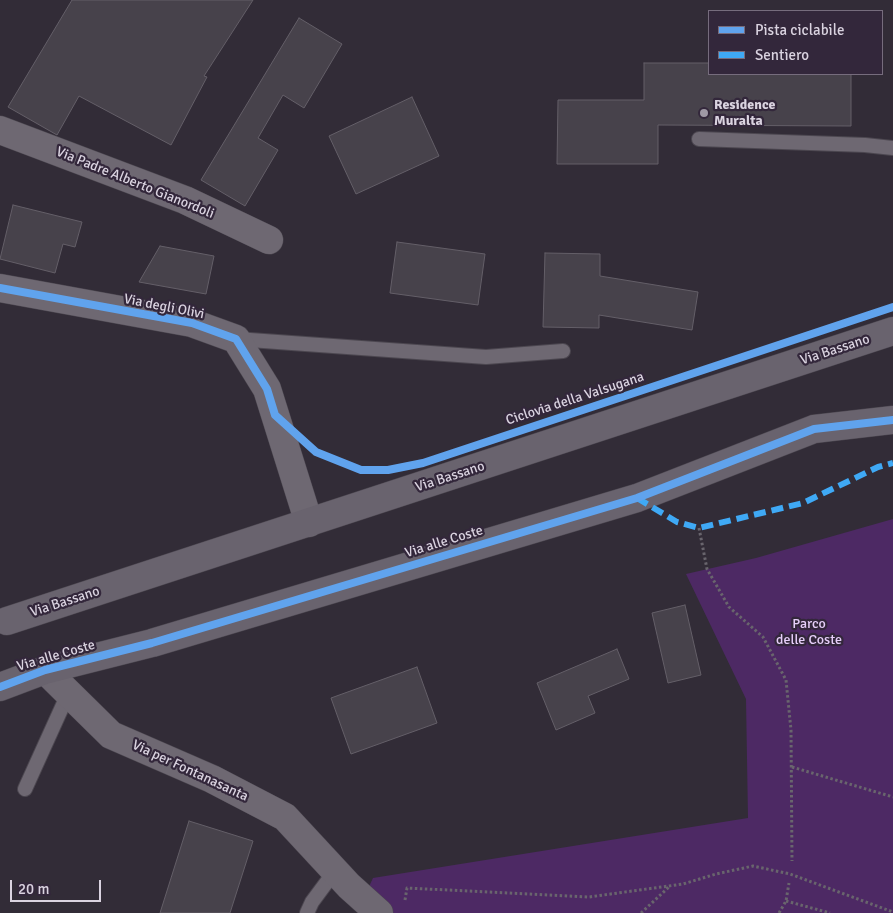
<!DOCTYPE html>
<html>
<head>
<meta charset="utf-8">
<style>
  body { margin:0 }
  #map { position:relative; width:893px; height:913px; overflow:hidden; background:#322c37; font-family:Signika,sans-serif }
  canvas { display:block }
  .legend { position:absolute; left:708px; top:10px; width:175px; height:65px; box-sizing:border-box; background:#33273b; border:1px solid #766c7d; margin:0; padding:6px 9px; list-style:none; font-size:15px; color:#dad3e0 }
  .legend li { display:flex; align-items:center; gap:10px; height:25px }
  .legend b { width:25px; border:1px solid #766c7d }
  .scale { position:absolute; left:10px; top:880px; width:91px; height:22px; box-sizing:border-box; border:2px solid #dad3e0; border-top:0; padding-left:6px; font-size:15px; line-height:18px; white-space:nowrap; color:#dad3e0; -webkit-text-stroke:4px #33273b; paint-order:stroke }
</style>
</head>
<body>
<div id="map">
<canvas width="893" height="913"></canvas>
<ul class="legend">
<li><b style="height:6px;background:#60a3ed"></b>Pista ciclabile</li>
<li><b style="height:6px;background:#3fa9f5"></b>Sentiero</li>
</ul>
<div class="scale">20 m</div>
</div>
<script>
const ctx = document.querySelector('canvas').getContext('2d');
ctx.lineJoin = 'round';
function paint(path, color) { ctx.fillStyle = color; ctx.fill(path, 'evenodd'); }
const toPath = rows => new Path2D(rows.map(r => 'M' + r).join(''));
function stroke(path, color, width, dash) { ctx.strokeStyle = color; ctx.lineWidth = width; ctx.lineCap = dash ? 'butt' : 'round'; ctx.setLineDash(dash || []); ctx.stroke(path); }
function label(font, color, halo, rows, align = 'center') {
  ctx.font = font + ' Signika,sans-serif'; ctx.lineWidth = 4.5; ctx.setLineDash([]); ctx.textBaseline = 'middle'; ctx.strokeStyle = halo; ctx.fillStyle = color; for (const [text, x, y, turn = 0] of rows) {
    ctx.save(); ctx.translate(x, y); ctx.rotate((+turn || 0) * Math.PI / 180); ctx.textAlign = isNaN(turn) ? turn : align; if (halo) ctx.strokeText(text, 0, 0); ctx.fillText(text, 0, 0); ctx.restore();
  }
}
const green = toPath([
  [893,519,893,913,389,913,366,893,373,878,748,818,746,699,686,574,756,558]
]);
const building = toPath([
  [72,0,253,0,204,76,207,77,171,145,79,96,57,135,8,107,72,0],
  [299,18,342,44,304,108,283,95,258,138,278,150,245,206,201,180,299,18],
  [644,63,709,63,709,74,851,74,851,126,658,125,658,164,557,164,558,100,644,100,644,63],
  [412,97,439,156,356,194,329,136,412,97],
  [13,205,82,222,75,247,63,244,55,273,0,259,13,205],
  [397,242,485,254,478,305,390,293,397,242],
  [160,246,214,256,206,294,139,282,160,246],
  [545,253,600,254,600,276,698,292,692,330,599,315,599,328,543,327,545,253],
  [685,605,701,675,668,683,652,613,685,605],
  [617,649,629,679,588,696,595,713,556,730,537,683,617,649],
  [417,667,437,723,351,754,331,698,417,667],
  [189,821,253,841,230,913,160,913,189,821]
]);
const path = toPath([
  [699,528,707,569,729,607,763,637,786,680,791,730,792,861],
  [792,767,893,797],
  [405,900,407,888,589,897,683,884,716,874,753,866,790,874,893,912],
  [786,901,830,913],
  [641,913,670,886],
  [779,913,786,901,789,883]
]);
const lane = toPath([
  [699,139,865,145,893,148],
  [236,339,486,357,563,351],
  [25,789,68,694],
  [307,913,312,902,335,871]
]);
const street = toPath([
  [0,130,185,200,269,240],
  [0,288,192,323,236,339,267,389,309,523],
  [45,670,111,735,212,779,285,817,349,886,379,913]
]);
const secondary = toPath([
  [7,621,893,331],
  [0,687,45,670,152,643,637,498,814,429,893,420]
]);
const quiet = toPath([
  [637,498,677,522,699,528,803,503,878,467,893,463]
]);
const cycleway = toPath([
  [0,288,192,323,236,339,267,389,275,415,316,452,361,470,388,470,423,463,893,307],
  [0,687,45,670,152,643,637,498,814,429,893,420]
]);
const markers = [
  [704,113,5,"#9f99a5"]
];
const poiNames = [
  ["Residence",714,105],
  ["Muralta",714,121]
];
const streetNames = [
  ["Via Padre Alberto Gianordoli",135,183,22],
  ["Via degli Olivi",164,307,11],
  ["Via Bassano",835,350,-18],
  ["Ciclovia della Valsugana",575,399,-18],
  ["Via Bassano",450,477,-18],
  ["Via alle Coste",444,542,-17],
  ["Via Bassano",65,602,-18],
  ["Via alle Coste",56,656,-16],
  ["Via per Fontanasanta",190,771,25]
];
const parkNames = [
  ["Parco",809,624],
  ["delle Coste",809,640]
];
paint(green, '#4d2964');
paint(building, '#47424b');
stroke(building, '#645f68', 1);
stroke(lane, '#4c4750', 16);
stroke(street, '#4c4750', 29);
stroke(secondary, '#4c4750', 29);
stroke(path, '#69656d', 3, [2.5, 2.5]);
stroke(lane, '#6e6872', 14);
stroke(street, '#6e6872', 28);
stroke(secondary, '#69636e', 28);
stroke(quiet, '#3fa9f5', 6, [12, 6]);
stroke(cycleway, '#60a3ed', 8);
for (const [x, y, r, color] of markers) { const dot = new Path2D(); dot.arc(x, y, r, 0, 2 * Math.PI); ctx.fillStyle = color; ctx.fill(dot); stroke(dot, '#33273b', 2); }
label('bold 14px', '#dad3e0', '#33273b', poiNames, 'left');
label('14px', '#dad3e0', '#33273b', streetNames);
label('14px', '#e6cef9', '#33273b', parkNames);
</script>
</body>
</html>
